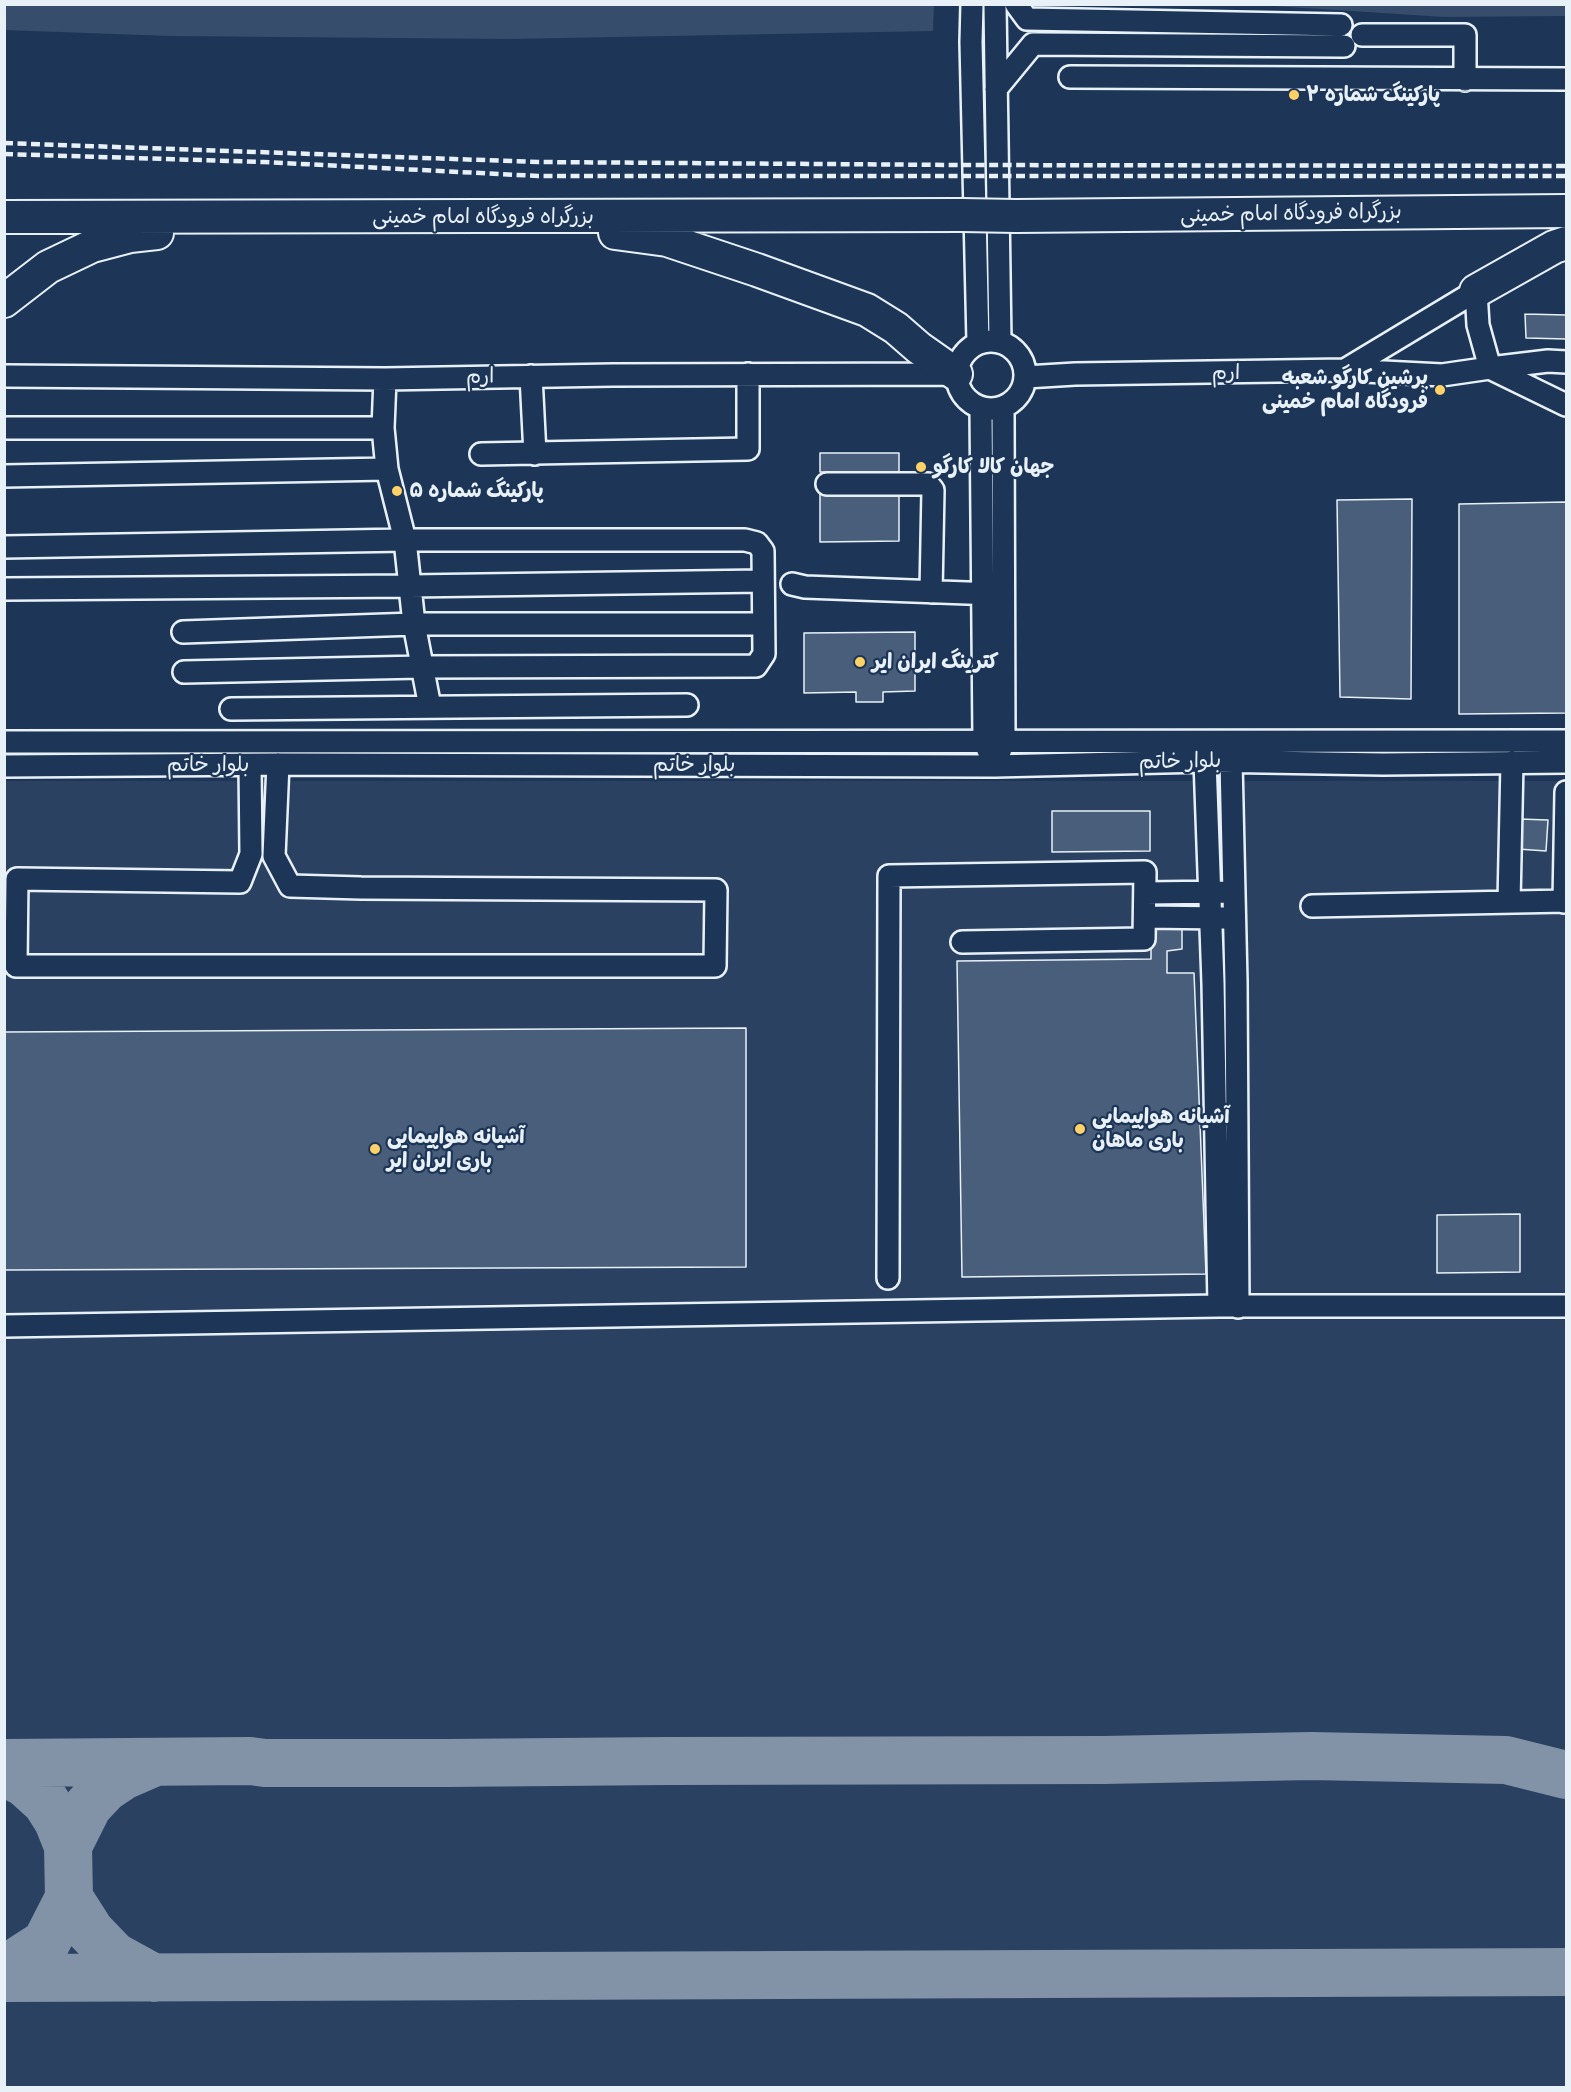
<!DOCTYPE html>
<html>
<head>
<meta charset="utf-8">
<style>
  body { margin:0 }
  #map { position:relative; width:1571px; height:2092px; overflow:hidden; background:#1d3557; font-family:"Patrick Hand",sans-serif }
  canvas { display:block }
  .frame { position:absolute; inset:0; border:6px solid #e8f1f8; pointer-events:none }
</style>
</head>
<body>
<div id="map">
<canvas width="1571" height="2092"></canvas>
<div class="frame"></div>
</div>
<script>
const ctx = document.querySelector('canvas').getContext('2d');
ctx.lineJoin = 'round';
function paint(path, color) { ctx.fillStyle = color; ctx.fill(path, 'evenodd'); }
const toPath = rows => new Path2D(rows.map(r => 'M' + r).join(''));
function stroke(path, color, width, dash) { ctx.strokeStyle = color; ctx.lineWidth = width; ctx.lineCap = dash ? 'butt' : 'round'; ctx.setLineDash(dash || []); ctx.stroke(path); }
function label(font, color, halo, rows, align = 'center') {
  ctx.font = font + ' "Patrick Hand","Playpen Sans Arabic",sans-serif'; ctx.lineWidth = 4.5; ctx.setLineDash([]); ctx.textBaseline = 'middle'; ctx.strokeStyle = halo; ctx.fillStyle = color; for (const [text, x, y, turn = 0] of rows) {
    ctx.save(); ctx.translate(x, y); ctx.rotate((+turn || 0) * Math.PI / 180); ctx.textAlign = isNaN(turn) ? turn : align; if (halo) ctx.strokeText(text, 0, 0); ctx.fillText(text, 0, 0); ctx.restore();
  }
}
const built = toPath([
  [4,781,1566,781,1566,2087,5,2087]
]);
const green = toPath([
  [5,4,934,4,934,5,933,31,510,39,170,36,5,30],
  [1566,4,1566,16,1444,17,1258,5]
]);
const taxiway = toPath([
  [4,1763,250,1761,265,1763,447,1763,667,1761,1104,1760,1311,1756,1506,1760,1566,1775],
  [4,1772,25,1783,46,1802,58,1821,68,1846,69,1898,46,1943,15,1963,4,1967],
  [68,1846,88,1806,105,1788,123,1776,153,1763],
  [69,1898,90,1931,114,1956,154,1978],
  [4,1978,1566,1972]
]);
const building = toPath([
  [1525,314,1566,315,1566,339,1526,338,1525,314],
  [820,453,899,453,899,472,820,472,820,453],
  [899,487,899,541,820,542,820,488,899,487],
  [1412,499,1411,699,1340,697,1337,500,1412,499],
  [1566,502,1566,713,1459,714,1459,504,1566,502],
  [915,632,915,691,883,692,883,702,856,702,856,692,804,693,804,633,915,632],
  [1052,811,1150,811,1150,851,1052,852,1052,811],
  [1519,819,1548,820,1546,851,1518,849,1519,819],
  [1182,927,1182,949,1167,951,1167,973,1194,973,1206,1274,962,1277,957,961,1151,959,1151,929,1182,927],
  [746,1028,746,1267,4,1270,4,1032,746,1028],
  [1520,1214,1520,1272,1437,1273,1437,1215,1520,1214]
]);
const minor = toPath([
  [972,4,971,42,978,343],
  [995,4,1000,342],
  [1016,4,1027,19,1341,25],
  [1362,35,1465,35,1465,80],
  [1070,77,1566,79],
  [996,89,1033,44,1344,46],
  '957 375a34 34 0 1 1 68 0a34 34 0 1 1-68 0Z',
  [1490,368,1566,405],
  [1490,368,1548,361,1566,362],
  [4,376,385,379,613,375,956,374],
  [531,376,535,454],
  [1026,377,1075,374,1345,370,1476,291,1478,325,1490,368,1442,375,1345,370],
  [385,379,383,428,387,469,405,540,414,624,430,707],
  [981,409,984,741,995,766,1004,740,1003,408],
  [7,428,383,428],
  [481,454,748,449,748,374],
  [4,476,387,469],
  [827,484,928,484,933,490,931,592],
  [4,547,405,540,745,540,757,543,763,551,764,654,756,666,421,667,184,672],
  [792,584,805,587,994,594],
  [5,589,410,586,762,581],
  [183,632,414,624,763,624],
  [231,709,687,705],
  [4,742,1566,741],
  [250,765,251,854,240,882,17,879,16,966,715,966,716,890,361,888,290,886,274,856,278,764],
  [4,766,278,764,995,766,1205,761,1383,764,1566,762],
  [1145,893,1224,892],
  [1509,902,1512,762],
  [1564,902,1566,792],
  [1312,906,1566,901],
  [1146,917,1223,918],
  [888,1278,889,876,1145,872,1144,939,962,942],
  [1219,1306,1213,983,1205,761,1216,742,1231,761,1236,982,1238,1307],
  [4,1326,1219,1306,1566,1306]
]);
const highway = toPath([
  [1016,216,1566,211],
  [4,217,962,215],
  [615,233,667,240,757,270,867,310,896,328,919,348,956,374],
  [1476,291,1554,247,1566,243],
  [4,301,48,267,92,246,130,236,157,233]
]);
const rail = toPath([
  [4,143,538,162,960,165,1566,166],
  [4,154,264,162,538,176,1566,176]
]);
const highwayBridge = toPath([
  [962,215,1016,216]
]);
const markers = [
  [1294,95,6,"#ffd166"],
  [1440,390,6,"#ffd166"],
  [921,467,6,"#ffd166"],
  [397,491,6,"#ffd166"],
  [860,662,6,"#ffd166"],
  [1080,1129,6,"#ffd166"],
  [375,1149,6,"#ffd166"]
];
const poiNames = [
  ["پارکینگ شماره ۲",1306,95],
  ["پرشین کارگو شعبه",1428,378,"right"],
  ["فرودگاه امام خمینی",1428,402,"right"],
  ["جهان کالا کارگو",933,467],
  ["پارکینگ شماره ۵",409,491],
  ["کترینگ ایران ایر",872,662],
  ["آشیانه هواپیمایی",1092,1117],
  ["باری ماهان",1092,1141],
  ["آشیانه هواپیمایی",387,1137],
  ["باری ایران ایر",387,1161]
];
const streetNames = [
  ["بزرگراه فرودگاه امام خمینی",1291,214,-1],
  ["بزرگراه فرودگاه امام خمینی",483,217],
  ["ارم",1226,373],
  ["ارم",480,377,-1],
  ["بلوار خاتم",1180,762,-1],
  ["بلوار خاتم",208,765],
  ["بلوار خاتم",694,765]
];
paint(built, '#2a4162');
paint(green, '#374d6c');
stroke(taxiway, '#8293a8', 48);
paint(building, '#495e7a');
stroke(building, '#e8f1f8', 1.5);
stroke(minor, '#e8f1f8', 26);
stroke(highway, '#e8f1f8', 36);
stroke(minor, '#1d3557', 21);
stroke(highway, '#1d3557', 32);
stroke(rail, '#e8f1f8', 4.5, [9, 4.5]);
stroke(highwayBridge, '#e8f1f8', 36, []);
stroke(highwayBridge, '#1d3557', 32);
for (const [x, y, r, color] of markers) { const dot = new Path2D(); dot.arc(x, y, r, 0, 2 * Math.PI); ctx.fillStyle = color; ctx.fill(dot); stroke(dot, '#1d3557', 2); }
label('bold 21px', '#e8f1f8', '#1d3557', poiNames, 'left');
label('21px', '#e8f1f8', '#1d3557', streetNames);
</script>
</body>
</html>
